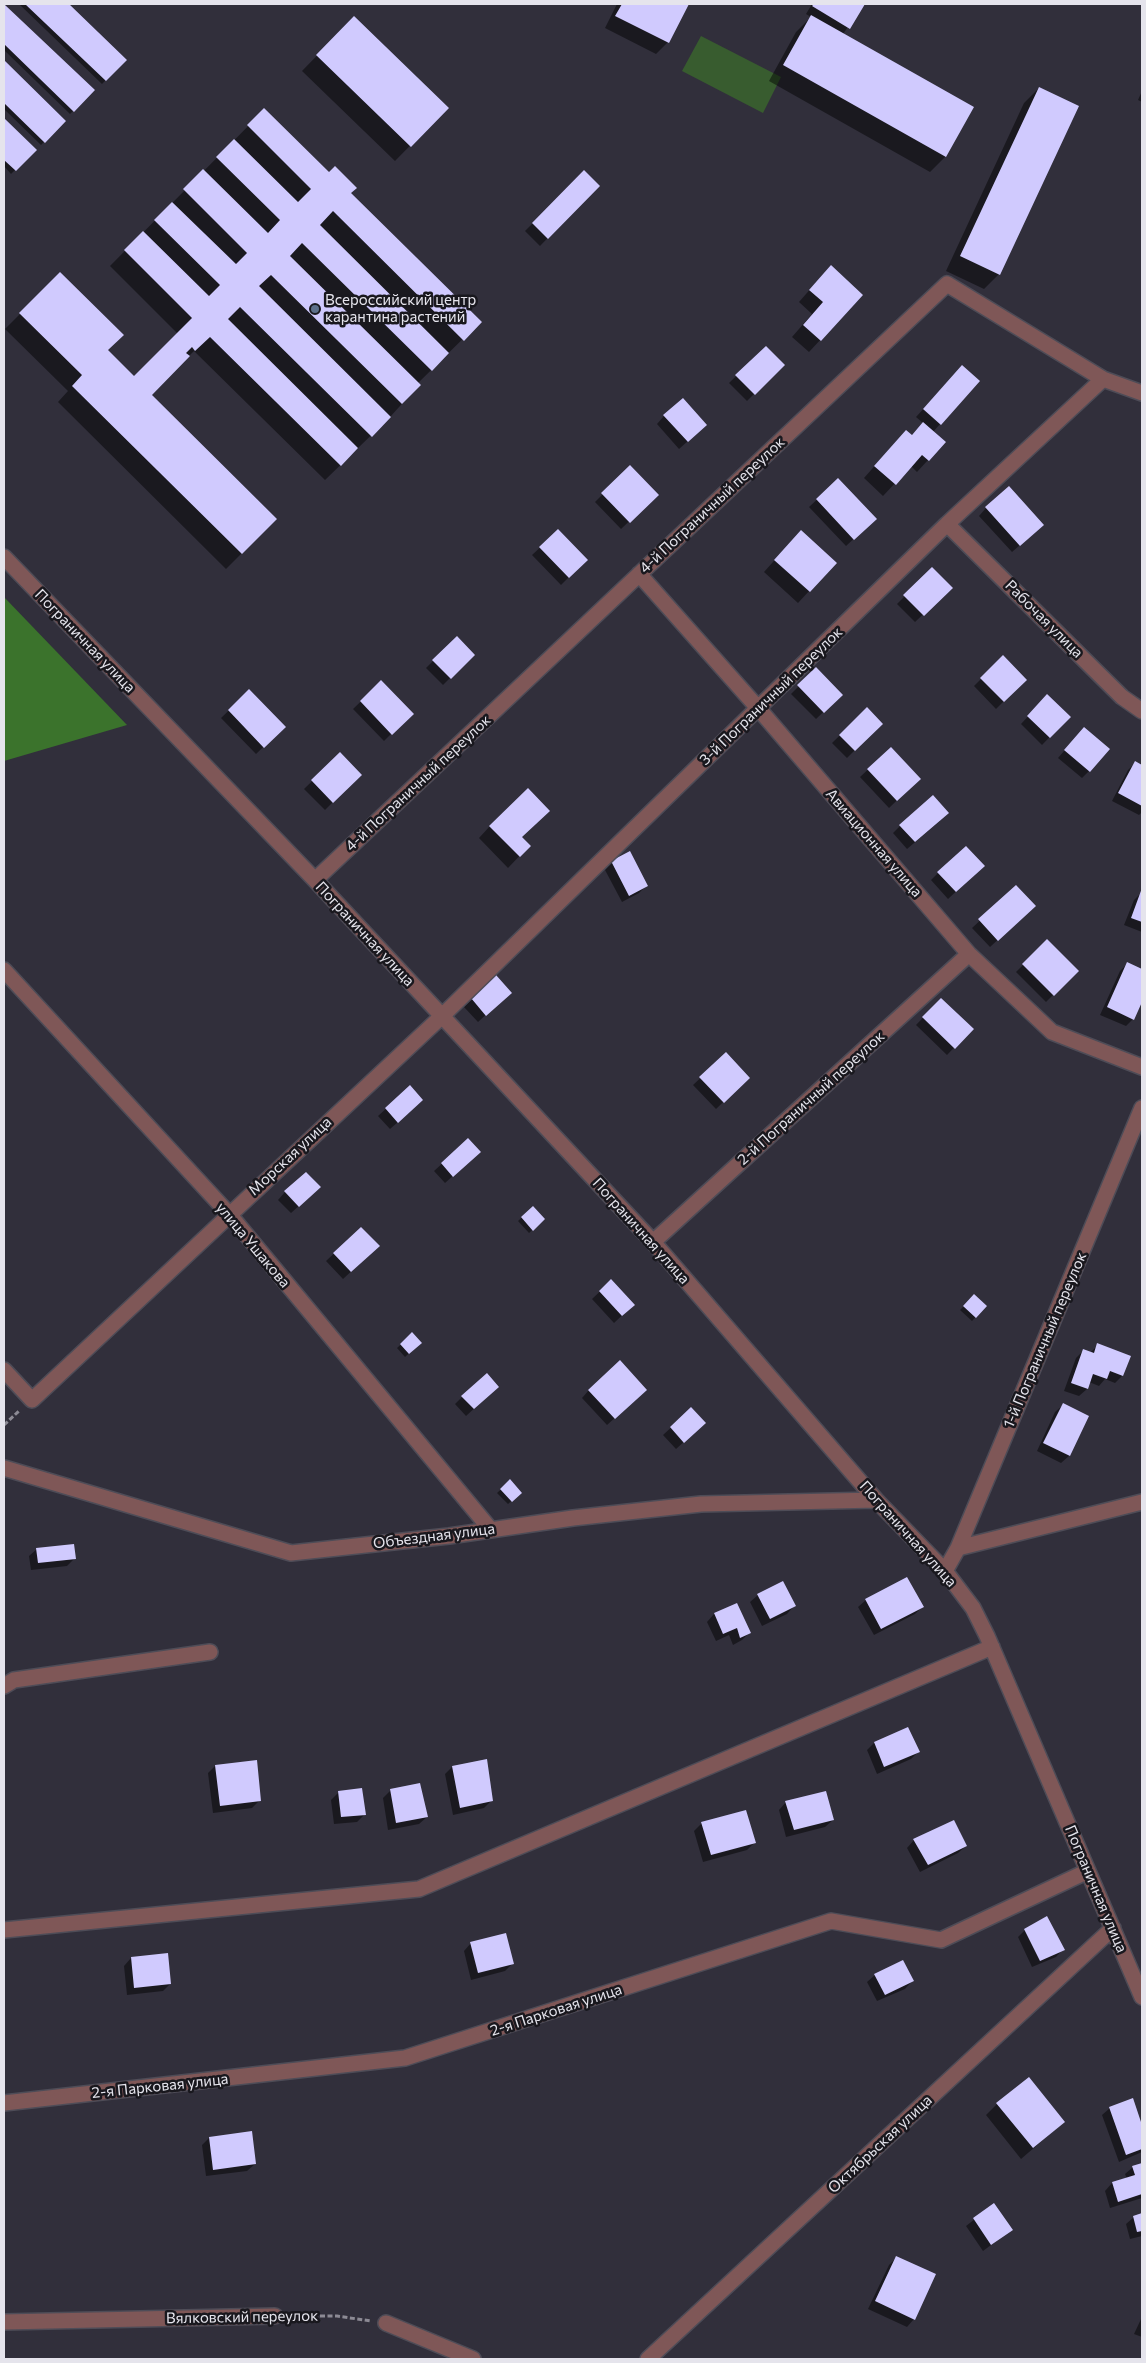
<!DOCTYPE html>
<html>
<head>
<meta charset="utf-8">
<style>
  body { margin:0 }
  #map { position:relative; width:1146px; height:2363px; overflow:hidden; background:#312f3b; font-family:Commissioner,sans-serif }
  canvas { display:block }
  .frame { position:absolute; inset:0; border:5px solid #e5e4ec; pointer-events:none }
</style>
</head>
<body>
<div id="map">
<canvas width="1146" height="2363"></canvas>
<div class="frame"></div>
</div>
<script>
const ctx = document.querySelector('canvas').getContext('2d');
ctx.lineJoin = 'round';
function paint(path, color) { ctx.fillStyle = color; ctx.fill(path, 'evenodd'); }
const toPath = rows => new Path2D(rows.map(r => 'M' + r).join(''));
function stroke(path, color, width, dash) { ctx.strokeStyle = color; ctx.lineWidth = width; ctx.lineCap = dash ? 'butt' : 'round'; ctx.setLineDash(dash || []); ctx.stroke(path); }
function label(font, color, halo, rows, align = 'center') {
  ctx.font = font + ' Commissioner,sans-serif'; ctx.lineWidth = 5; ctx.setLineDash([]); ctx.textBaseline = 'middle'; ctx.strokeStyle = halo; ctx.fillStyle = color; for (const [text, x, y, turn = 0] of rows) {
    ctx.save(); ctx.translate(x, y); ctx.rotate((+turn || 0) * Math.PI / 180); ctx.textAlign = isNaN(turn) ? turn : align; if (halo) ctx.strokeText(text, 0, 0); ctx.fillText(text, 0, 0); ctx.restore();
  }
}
const green = toPath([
  [701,36,781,77,763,113,682,71]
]);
const forest = toPath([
  [4,597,127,725,4,761]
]);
const shadow = toPath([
  [4,4,93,91,70,114,4,50],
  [19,4,67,4,125,60,102,84],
  [617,4,688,4,668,42,656,54,605,28],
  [812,4,864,4,843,34,973,108,945,157,930,172,769,81,796,32,811,17,806,14],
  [339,33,447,108,395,161,302,71],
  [4,62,64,121,41,145,4,109],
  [1039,88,999,274,984,289,946,271,1024,103],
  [1142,91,1142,102,1138,100],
  [264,110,480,322,417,384,419,385,390,417,325,480,194,351,150,395,276,519,226,569,58,402,68,391,5,329,60,274,106,350,134,378,178,334,110,266],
  [4,120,35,150,11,174,4,166],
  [584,172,598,186,540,246,525,231],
  [820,278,862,295,809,352,792,337,812,314,799,302],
  [766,347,783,365,747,401,729,383],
  [955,374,978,381,933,432,928,460,917,472,911,466,883,496,864,478,895,443,911,436,923,423,916,417],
  [664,416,698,432,679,449,657,424],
  [630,467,657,495,621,529,595,502],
  [838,480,875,519,846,546,809,507],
  [986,508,1035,532,1012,552,979,516],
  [558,531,586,560,561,585,532,555],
  [790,543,835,563,798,603,764,572],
  [932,569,951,588,915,622,897,604],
  [456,638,473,655,443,685,426,668],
  [1003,657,1025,680,996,709,974,686],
  [816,669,841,695,816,719,791,694],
  [381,682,412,713,384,741,353,709],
  [249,691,284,727,256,754,221,718],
  [1047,696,1069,717,1042,745,1021,724],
  [867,709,881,724,847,758,832,743],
  [1077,736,1089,771,1082,778,1058,758],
  [890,749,919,779,889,808,860,777],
  [340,754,360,775,325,810,304,789],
  [1135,763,1142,766,1142,812,1139,815,1112,801,1128,770],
  [940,821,907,849,893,833,900,826],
  [490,826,520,837,529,846,508,868,479,838],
  [612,862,647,885,639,893,622,902,605,870],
  [938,873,976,873,948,899,931,880],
  [1016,887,1027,913,990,947,972,928],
  [1141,893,1142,893,1142,932,1124,925,1134,900],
  [1047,941,1077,971,1046,1002,1016,972],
  [1127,964,1142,971,1142,999,1133,1019,1126,1026,1100,1015,1120,971],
  [496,977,502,1000,478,1022,464,1007],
  [941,999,972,1029,947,1055,916,1025],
  [726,1054,748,1078,716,1109,693,1085],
  [410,1087,414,1108,390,1129,378,1116],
  [468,1140,472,1159,445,1183,434,1171],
  [285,1192,311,1195,291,1213,278,1200],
  [533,1207,544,1219,529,1233,518,1221],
  [361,1228,370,1254,343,1279,326,1261],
  [611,1281,633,1305,614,1323,592,1299],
  [974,1296,985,1307,972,1321,960,1310],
  [412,1334,420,1343,405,1357,397,1348],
  [1098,1345,1122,1376,1115,1383,1105,1379,1099,1386,1089,1382,1087,1389,1079,1396,1064,1391,1076,1358,1084,1350,1090,1353],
  [589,1390,638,1397,607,1425,582,1398],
  [490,1394,466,1416,455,1404,462,1397],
  [1063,1405,1088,1417,1069,1456,1061,1463,1037,1451,1055,1412],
  [691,1409,697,1430,676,1449,663,1435],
  [510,1481,520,1493,508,1504,497,1493],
  [37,1549,75,1558,67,1566,31,1570,29,1556],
  [758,1595,794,1606,787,1614,762,1626,750,1602],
  [866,1600,922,1607,915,1614,874,1635,858,1607],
  [736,1605,749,1633,742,1640,733,1645,729,1635,716,1641,707,1622,714,1614],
  [874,1743,918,1752,911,1759,877,1774,867,1750],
  [215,1766,260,1800,252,1808,213,1813,208,1773],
  [452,1767,492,1800,484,1808,453,1815,445,1774],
  [391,1790,427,1817,419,1824,388,1830,383,1798],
  [339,1792,364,1815,357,1822,334,1824,331,1800],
  [786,1802,833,1820,825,1827,786,1837,779,1810],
  [702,1823,754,1843,747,1850,703,1862,694,1831],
  [914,1840,966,1846,958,1853,920,1872,907,1848],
  [1025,1930,1063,1949,1056,1957,1032,1967,1018,1937],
  [471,1943,512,1964,505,1971,471,1980,464,1951],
  [167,1955,170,1984,163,1991,127,1995,124,1966,131,1958],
  [875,1975,912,1981,905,1989,877,2001,867,1982],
  [1132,2100,1142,2128,1142,2152,1119,2162,1102,2115,1110,2108],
  [997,2104,1064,2122,1021,2159,986,2115],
  [209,2138,255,2164,247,2171,206,2176,202,2145],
  [1142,2164,1142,2198,1110,2208,1105,2191,1112,2183,1127,2179,1125,2174,1133,2167],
  [993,2205,1011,2230,983,2251,966,2226],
  [1142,2215,1142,2236,1130,2239,1126,2224,1134,2217],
  [897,2257,914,2319,907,2327,868,2309,889,2265],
  [1142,2317,1142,2337,1134,2334]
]);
const building = toPath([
  [4,4,95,90,74,112,4,44],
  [25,4,69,4,127,60,106,81],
  [622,4,689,4,669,43,615,16],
  [814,4,865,4,850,29,812,6],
  [811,15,974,107,946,157,783,65],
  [354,16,449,108,411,147,316,55],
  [4,60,66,121,45,143,4,103],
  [1039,87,1079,106,1000,275,960,256],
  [264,108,329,172,335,166,357,188,351,193,482,322,464,341,333,211,320,225,449,353,432,371,302,243,290,256,421,385,402,404,271,275,259,286,391,417,372,437,240,307,228,319,358,448,341,466,210,337,195,351,192,347,186,353,190,356,152,395,277,519,242,554,72,386,82,375,19,313,60,272,124,335,108,350,134,376,192,318,124,250,143,231,209,296,220,285,154,220,172,202,236,264,247,253,183,189,203,169,268,233,280,220,216,157,234,139,298,202,311,189,247,125],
  [4,118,37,150,16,171,4,160],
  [584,170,600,186,548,239,532,223],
  [831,265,863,295,821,341,803,325,823,302,809,290],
  [766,346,785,365,755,395,735,375],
  [962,365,980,381,941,425,923,409],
  [683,398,707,425,688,442,663,415],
  [923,422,946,442,929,461,922,455,896,485,874,466,906,430,912,435],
  [630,465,659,495,630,523,601,493],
  [838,478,877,519,854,540,816,499],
  [1009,486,1044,525,1020,546,985,507],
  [558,529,588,560,569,578,539,547],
  [801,530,837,563,810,592,774,560],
  [932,567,953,588,924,616,903,595],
  [457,636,475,655,451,679,432,660],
  [1003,655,1027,680,1004,702,980,678],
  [816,667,843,695,824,713,797,685],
  [381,680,414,714,392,735,360,701],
  [249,689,286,727,264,748,228,710],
  [1047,694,1071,717,1050,738,1027,716],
  [867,707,883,724,855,751,839,735],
  [1084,727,1110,749,1090,772,1064,750],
  [891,747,921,779,897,801,867,769],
  [340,752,362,775,333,803,311,780],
  [1135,761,1142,765,1142,806,1118,793],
  [528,788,550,811,522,837,531,846,520,857,489,826],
  [933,795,949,813,915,842,899,825],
  [966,846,985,866,956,892,937,872],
  [630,851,648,886,629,896,611,861],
  [1016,885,1036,906,998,941,978,919],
  [1142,888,1142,922,1131,918],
  [1047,939,1079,971,1054,996,1022,964],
  [1127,962,1142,969,1142,1002,1134,1020,1107,1007],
  [496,975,512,993,486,1016,471,998],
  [941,998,974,1029,955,1049,922,1017],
  [726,1052,750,1078,724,1103,699,1077],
  [410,1085,423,1100,398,1123,385,1108],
  [468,1138,481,1152,453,1177,441,1163],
  [306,1172,321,1187,299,1207,284,1191],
  [533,1206,545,1219,533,1231,521,1217],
  [361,1227,380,1246,351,1272,333,1253],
  [611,1279,635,1305,622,1316,599,1291],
  [974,1294,987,1306,976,1318,963,1306],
  [412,1332,422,1343,409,1354,400,1344],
  [1097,1343,1131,1356,1123,1376,1110,1371,1107,1379,1093,1374,1088,1389,1071,1383,1083,1349,1094,1353],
  [620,1360,647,1390,615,1419,588,1390],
  [487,1373,499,1387,474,1409,461,1396],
  [1063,1403,1089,1416,1070,1456,1043,1443],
  [691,1407,706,1423,684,1443,670,1427],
  [510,1479,522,1493,512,1502,500,1489],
  [74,1544,76,1559,38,1563,36,1548],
  [907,1577,924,1607,881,1629,865,1599],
  [783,1581,796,1606,770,1619,757,1594],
  [737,1603,751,1633,740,1638,737,1628,723,1634,714,1613],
  [908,1727,920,1752,884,1767,874,1742],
  [487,1759,493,1801,460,1808,452,1766],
  [257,1760,261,1801,220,1806,215,1765],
  [420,1783,428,1817,396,1823,390,1789],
  [362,1788,366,1815,341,1817,338,1791],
  [826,1791,834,1820,794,1830,785,1801],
  [746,1810,756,1843,711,1855,701,1822],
  [954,1820,967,1846,928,1865,913,1839],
  [1047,1916,1065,1950,1040,1961,1024,1929],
  [506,1933,514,1964,478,1973,470,1942],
  [168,1953,171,1984,134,1988,131,1957],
  [903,1960,914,1981,885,1995,874,1974],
  [1029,2077,1065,2122,1033,2148,996,2103],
  [1133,2098,1142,2125,1142,2149,1126,2155,1109,2107],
  [252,2131,256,2164,213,2170,209,2137],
  [1142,2163,1142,2194,1118,2202,1112,2182,1135,2175,1132,2166],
  [994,2203,1013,2230,991,2245,973,2218],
  [1142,2213,1142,2231,1137,2232,1133,2216],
  [896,2256,936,2274,915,2320,875,2301]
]);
const path = toPath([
  [4,1425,20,1410],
  [290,2316,337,2316,371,2321]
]);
const minor = toPath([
  [947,524,1122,697,1142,711],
  [4,557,315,880,653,1242,876,1500,945,1571,973,1608,987,1636,1142,1997],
  [639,574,758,708,969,954,1052,1032,1142,1067],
  [315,880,947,284,1103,379,1142,393],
  [4,970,229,1214,491,1530],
  [653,1242,969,954],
  [4,1370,32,1400,441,1017,947,524,1103,379],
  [4,1468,291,1553,449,1536,573,1518,701,1504,876,1500],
  [958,1548,1142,1502],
  [945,1571,958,1548,1142,1108],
  [4,1686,14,1680,210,1652],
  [4,1930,419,1889,992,1647],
  [4,2103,405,2058,831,1921,941,1940,1088,1871],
  [4,2322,275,2316],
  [386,2323,473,2359],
  [648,2359,1113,1928]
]);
const markers = [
  [315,309,5,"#5c6f8a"]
];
const poiNames = [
  ["Всероссийский центр",325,300],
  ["карантина растений",325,317]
];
const streetNames = [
  ["4-й Пограничный переулок",712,505,-43],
  ["Рабочая улица",1044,619,45],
  ["Пограничная улица",85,641,46],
  ["3-й Пограничный переулок",771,696,-44],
  ["4-й Пограничный переулок",418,783,-43],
  ["Авиационная улица",874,843,49],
  ["Пограничная улица",365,934,47],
  ["2-й Пограничный переулок",811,1098,-42],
  ["Морская улица",290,1156,-43],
  ["Пограничная улица",641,1231,48],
  ["улица Ушакова",253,1245,50],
  ["1-й Пограничный переулок",1045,1340,-67],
  ["Пограничная улица",908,1534,48],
  ["Объездная улица",434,1536,-7],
  ["Пограничная улица",1096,1889,67],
  ["2-я Парковая улица",556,2010,-18],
  ["2-я Парковая улица",160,2086,-6],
  ["Октябрьская улица",880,2144,-43],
  ["Вялковский переулок",242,2317,-1]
];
paint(green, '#385c2f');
paint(forest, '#3b732c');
paint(shadow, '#0007');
paint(building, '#d0cafe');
stroke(minor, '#4e4c57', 18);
stroke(path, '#8c8a94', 3, [5, 2.5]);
stroke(minor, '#7f5757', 15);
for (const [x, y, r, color] of markers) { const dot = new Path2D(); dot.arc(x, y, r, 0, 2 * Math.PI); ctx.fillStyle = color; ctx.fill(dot); stroke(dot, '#19181e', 2); }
label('15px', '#e5e4ec', '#19181e', poiNames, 'left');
label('15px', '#e5e4ec', '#19181e', streetNames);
</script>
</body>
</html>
